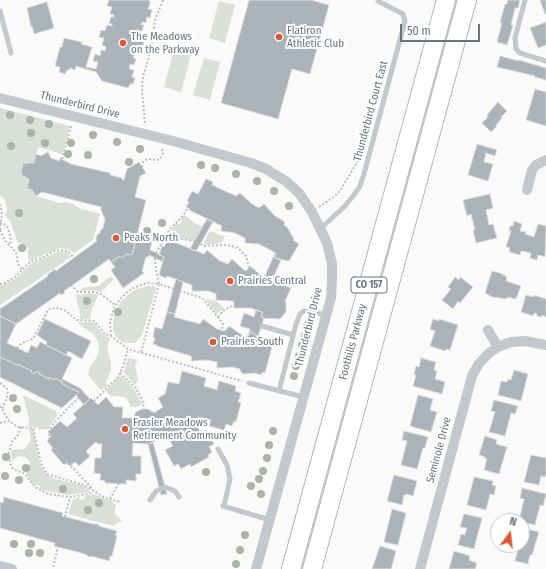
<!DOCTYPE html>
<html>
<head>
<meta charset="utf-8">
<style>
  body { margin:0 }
  #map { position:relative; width:546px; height:569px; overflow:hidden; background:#fafaf8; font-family:"Fira Sans Condensed",sans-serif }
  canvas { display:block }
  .north { position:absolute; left:490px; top:513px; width:40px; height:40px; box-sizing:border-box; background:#fff; border:1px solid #c1c8cd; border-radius:50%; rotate:15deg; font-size:11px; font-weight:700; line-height:16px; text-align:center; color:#657683 }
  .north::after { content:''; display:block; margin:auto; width:14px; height:18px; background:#e4572e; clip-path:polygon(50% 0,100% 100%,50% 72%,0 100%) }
  .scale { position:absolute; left:400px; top:24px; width:80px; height:18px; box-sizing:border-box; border:2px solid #657683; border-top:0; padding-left:5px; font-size:12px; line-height:14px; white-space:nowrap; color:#657683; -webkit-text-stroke:3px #fff; paint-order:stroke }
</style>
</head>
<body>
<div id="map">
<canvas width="546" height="569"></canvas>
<div class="north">N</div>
<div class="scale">50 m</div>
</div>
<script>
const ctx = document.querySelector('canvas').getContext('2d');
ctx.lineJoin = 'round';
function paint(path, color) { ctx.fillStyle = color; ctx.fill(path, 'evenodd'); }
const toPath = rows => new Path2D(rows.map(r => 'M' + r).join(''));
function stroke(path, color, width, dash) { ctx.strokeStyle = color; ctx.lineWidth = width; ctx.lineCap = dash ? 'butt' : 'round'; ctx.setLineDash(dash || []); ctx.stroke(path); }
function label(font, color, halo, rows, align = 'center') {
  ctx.font = font + ' "Fira Sans Condensed",sans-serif'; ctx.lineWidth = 4; ctx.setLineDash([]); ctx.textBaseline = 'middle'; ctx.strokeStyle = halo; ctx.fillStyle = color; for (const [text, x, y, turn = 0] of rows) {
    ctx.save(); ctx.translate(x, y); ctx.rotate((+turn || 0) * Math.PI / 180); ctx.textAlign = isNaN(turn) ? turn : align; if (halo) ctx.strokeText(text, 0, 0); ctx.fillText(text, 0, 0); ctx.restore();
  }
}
const green = toPath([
  [219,1,235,5,225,43,209,38],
  [174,50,191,55,181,92,164,87],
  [204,58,220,62,210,100,193,95],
  [0,108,70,126,62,154,38,147,34,163,27,163,24,164,21,173,23,176,29,179,27,188,32,190,36,196,60,203,66,202,73,204,79,208,100,214,93,240,74,253,68,249,60,248,28,261,28,249,22,243,18,243,10,221,5,215,7,211,5,200,0,195],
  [185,215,194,223,203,227,195,241,178,238,172,232,172,229,177,223,179,225,182,221,181,219],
  [210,231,225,237,221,243,208,245,203,244],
  [62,251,67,252,71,257,0,305,0,286,15,279,33,262,45,258,57,252],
  [111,277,114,279,101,292,94,290,79,291,85,287,99,286,106,279],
  [147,286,154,286,156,288,142,335,137,341,135,343,128,343,122,342,117,338,113,331,113,321,116,310,121,302,129,294,137,289],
  [89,293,98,295,92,309,90,319,80,319,80,312,77,302,76,295,77,294,82,295],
  [205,299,216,301,224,308,216,314],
  [78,322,93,322,103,334,110,338,107,349,111,363,111,370,106,382,107,386,101,390,88,375,89,369,98,355,99,343,94,334,81,326],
  [128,358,137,360,135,367,138,380,135,385,124,372],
  [122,376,134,389,142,404,136,407,131,407,128,401,125,397,116,396,112,397,106,391,119,377],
  [23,395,56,411,57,416,50,425,49,429,39,430,37,426,35,429,33,426,28,426,29,419],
  [29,429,33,429,40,465,46,474,55,479,82,485,89,489,89,492,69,495,46,491,40,489,41,487,37,484,36,486,33,484,26,473,30,465,30,462,27,458,18,456,12,461,11,450,25,449,29,443,31,439],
  [93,494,114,502,113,504,116,504,114,513,122,521,113,526,68,514,73,500,79,497,80,500,85,499,85,496]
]);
const building = toPath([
  [109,0,149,0,150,3,148,9,152,10,150,18,147,17,146,23,142,22,141,25,144,25,142,31,140,31,139,33,143,35,142,41,144,42,142,48,139,47,137,54,134,54,133,58,136,59,134,65,130,64,129,69,134,70,132,77,135,78,133,84,130,84,128,88,102,81,96,72,76,66,75,70,70,68,69,70,67,70,65,74,59,72,60,67,55,66,60,47,62,47,64,38,82,42,81,44,92,47,86,67,96,69,98,62,93,61,95,54,100,56,101,50,105,51,106,47,102,45,104,38,99,37,101,30,105,31,107,25,112,26,112,24,109,23,111,17,114,17,114,15,110,14,112,7,107,6,109,0],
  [249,0,311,0,329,5,310,74,292,69,278,119,221,103,249,0],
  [508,0,520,0,518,8,515,8,511,25,513,25,507,45,497,42,502,23,500,23,505,4,507,4,508,0],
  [540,0,546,0,546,14,545,14,540,0],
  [47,2,54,28,34,34,32,26,31,27,27,8,47,2],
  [546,22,546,45,538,48,530,28,546,22],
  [500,56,519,61,519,60,546,68,546,80,535,77,535,76,497,67,500,56],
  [535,89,546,92,546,126,526,120,535,89],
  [498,102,507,111,501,117,502,118,496,125,497,126,491,132,482,123,488,117,487,115,498,102],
  [477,144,497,150,495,156,486,153,484,162,493,164,488,181,468,175,477,144],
  [48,152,51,158,59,161,60,158,71,164,110,173,110,175,122,178,122,180,124,180,127,169,139,162,146,173,140,176,135,197,146,200,132,255,127,254,122,258,120,256,111,262,109,259,64,291,65,293,61,295,60,293,16,324,0,316,0,309,48,276,47,275,55,269,56,271,97,241,96,239,97,235,101,232,100,231,103,228,105,219,101,210,101,207,42,192,36,196,32,190,27,188,29,179,23,176,21,173,23,164,27,163,34,163,36,154,41,156,48,152],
  [206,179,213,182,212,185,236,196,240,193,252,204,259,208,264,204,275,216,285,222,284,225,287,227,294,239,293,240,299,244,289,261,275,258,276,253,259,244,245,243,245,238,235,233,221,231,222,226,189,210,190,209,186,207,189,202,187,201,192,191,198,194,206,179],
  [490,194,493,208,486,210,489,225,493,224,497,238,476,243,473,230,475,230,471,214,467,216,463,200,490,194],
  [207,219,213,222,196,251,190,249,207,219],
  [514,221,522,224,520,231,526,232,525,234,534,237,538,224,546,226,545,257,538,255,537,260,530,258,531,253,521,251,520,255,509,252,510,248,506,247,511,231,509,231,510,226,513,226,514,221],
  [137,237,152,241,150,250,164,257,163,262,149,255,148,257,146,257,142,271,144,273,123,288,111,270,115,267,111,262,120,256,122,258,127,254,132,255,137,237],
  [167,241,170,243,171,241,204,254,207,250,220,261,228,264,232,259,244,270,246,271,250,266,263,277,269,280,273,275,286,286,291,288,285,301,286,302,286,312,280,319,262,318,262,312,251,308,234,308,234,302,233,301,216,300,216,294,208,291,192,291,192,285,167,276,166,278,159,275,164,257,159,255,162,246,164,247,167,241],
  [275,253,275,258,281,260,274,276,269,280,264,278,275,253],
  [492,271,500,273,507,277,506,281,521,286,516,299,507,297,507,299,492,297,485,293,492,271],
  [455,277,459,280,460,277,473,287,460,303,458,301,453,309,442,300,451,289,448,287,455,277],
  [176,279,183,282,175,314,167,312,176,279],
  [526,295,534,297,534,295,546,299,546,317,542,315,542,317,537,316,537,314,534,313,533,316,521,312,526,295],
  [256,310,262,312,262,318,264,318,258,336,251,332,248,336,250,329,240,326,244,313,254,317,256,310],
  [167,312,175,314,174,317,200,324,203,319,217,329,225,331,229,326,242,335,247,337,251,332,264,341,265,338,274,339,265,373,262,372,261,375,255,373,243,374,241,372,240,369,232,367,217,368,217,362,206,360,192,361,191,356,157,346,157,345,153,344,155,338,153,337,155,327,162,329,167,312],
  [0,316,16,324,7,343,28,353,31,345,37,348,40,342,72,358,62,379,80,388,90,399,84,405,76,395,79,392,62,384,63,382,55,378,54,380,49,377,49,379,39,374,40,373,36,371,34,374,31,372,32,371,17,364,17,365,0,357,0,316],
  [45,319,91,341,82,359,68,351,66,355,46,345,47,342,37,335,45,319],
  [433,319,439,321,439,319,458,325,450,350,446,349,445,351,430,346,435,331,430,329,433,319],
  [0,357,17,365,17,364,32,371,31,372,34,374,36,371,40,373,39,374,49,379,49,377,54,380,55,378,63,382,62,384,79,392,62,408,0,377,0,357],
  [421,358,436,362,434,370,437,371,435,379,445,382,442,394,413,386,416,375,414,375,416,366,419,367,421,358],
  [514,370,528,374,521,401,498,395,501,381,507,382,508,379,511,380,514,370],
  [182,371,206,378,204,386,217,390,219,381,236,386,235,391,241,393,238,402,241,403,236,422,234,421,232,426,226,424,224,430,209,426,211,420,198,417,197,419,194,421,201,433,206,430,214,444,209,447,212,452,208,455,209,457,191,467,190,464,181,469,178,464,174,466,165,450,173,446,166,434,154,442,148,444,133,443,132,456,141,456,141,474,136,474,136,481,126,480,126,484,105,483,105,481,100,480,101,474,94,473,95,458,101,458,102,444,98,444,96,442,86,451,90,456,79,466,75,462,70,466,66,463,64,465,51,450,53,448,47,441,51,436,48,432,60,421,67,427,77,418,73,414,91,398,98,405,106,397,114,407,123,407,122,418,133,418,136,412,142,409,148,409,154,413,163,407,158,398,165,394,168,382,179,384,182,371],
  [418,395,433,399,430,410,437,412,431,432,410,426,418,395],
  [494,400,518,406,515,414,511,413,505,436,489,432,495,412,491,411,494,400],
  [404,431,428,437,425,448,423,448,417,469,401,465,407,441,402,440,404,431],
  [485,436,497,440,496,444,507,447,499,474,484,470,487,459,485,459,485,457,479,455,485,436],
  [153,442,167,494,161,495,148,444,153,442],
  [531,455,546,458,546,474,545,477,541,476,539,485,524,482,531,455],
  [394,475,417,481,413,496,407,494,406,495,404,495,402,505,387,501,394,475],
  [474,477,493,481,492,485,496,486,494,495,490,494,486,510,467,505,474,477],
  [522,488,546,494,543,506,540,505,535,525,519,521,524,499,520,498,522,488],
  [4,497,63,513,62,516,93,524,98,524,99,526,117,531,115,536,117,536,112,556,110,556,109,561,91,556,89,557,85,554,54,546,55,543,0,528,0,502,3,503,4,497],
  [392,509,406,513,398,545,384,542,392,509],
  [464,514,482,518,474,549,458,545,461,534,465,535,467,528,460,527,464,514],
  [523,528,539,532,532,555,530,555,528,564,515,561,519,545,522,545,523,528],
  [380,546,396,551,391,569,372,569,380,546],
  [454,551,470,556,469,560,477,563,475,569,449,569,454,551]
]);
const path = toPath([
  [145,123,142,91,143,77,151,49,155,20,163,0],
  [62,159,71,126],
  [142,167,143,162,148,159,157,160,160,159,163,153,162,149],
  [0,204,2,213,0,230],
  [319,207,334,197,340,191,359,159],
  [0,223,6,225,8,228,11,239,10,245],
  [0,230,5,241,16,252,18,264,22,269],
  [168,231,173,236,177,238,193,241,204,246,225,245,236,247,240,250,246,256,249,267],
  [156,253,170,229,182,217,188,208],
  [155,258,156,270,159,284,202,298,221,321,223,324,222,330],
  [0,284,3,284,15,277,31,261,44,257,54,251,63,250,68,251,74,258],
  [71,285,78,292,94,292,101,294,115,305],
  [218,317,224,310,234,305],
  [111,336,110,322,112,315,114,307,122,297,131,289,138,286,147,283,159,284,141,353],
  [17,348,22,343,32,339,34,337,48,310,52,308,59,308,66,311,77,320,94,321,105,334,111,336,128,349,242,381],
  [120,373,135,387,142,399,144,408],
  [0,383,7,389,8,394,2,410],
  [94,401,118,377,123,367,128,349],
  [0,406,9,421,18,427,33,428,41,464,47,474,84,485,105,498,121,502],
  [0,423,9,421],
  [21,427,18,435,12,442,9,452,10,463,13,469,25,474,35,487,48,494,70,497,88,494,93,491,91,487,51,445,49,440,49,432,52,425,78,398],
  [110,499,119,483],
  [65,517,70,497],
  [53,567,58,547]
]);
const lane = toPath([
  [525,0,515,38,516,49,520,53,546,61],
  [0,11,11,53],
  [321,228,344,207,354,195,360,186,364,174,405,21,403,14,378,1],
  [262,326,293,335],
  [249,383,303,397],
  [279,391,296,324,300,314,304,311,309,311,326,315],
  [218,449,227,465,230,479,224,506],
  [150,500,156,491,165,487,175,491,179,497],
  [223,506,270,520]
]);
const street = toPath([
  [0,98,173,141,251,163,266,169,287,182,299,193,312,212,327,243,332,264,332,281,331,298,256,569],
  [527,190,532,170,536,165,546,160],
  [488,330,498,347],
  [0,566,12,569],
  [420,569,472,376,478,365,488,354,498,347,511,342,525,341,546,345]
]);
const highway = toPath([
  [291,569,446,0],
  [312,569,467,0]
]);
const trees = [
  [10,115],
  [30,120],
  [49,124],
  [31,133],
  [93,135],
  [117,142],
  [45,143],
  [71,143],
  [11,146],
  [140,149],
  [68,154],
  [88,155],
  [129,162],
  [201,165],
  [215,168],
  [236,174],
  [257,181],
  [274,191],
  [289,206],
  [19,213],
  [162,223],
  [147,231],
  [22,248],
  [94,279],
  [87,301],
  [118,312],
  [307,326],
  [305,336],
  [302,345],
  [299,356],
  [296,366],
  [294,376],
  [13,398],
  [17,409],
  [273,431],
  [269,445],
  [6,457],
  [267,458],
  [26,468],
  [263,471],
  [206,472],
  [5,476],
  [259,479],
  [19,480],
  [251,486],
  [63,489],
  [261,494],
  [99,503],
  [88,510],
  [245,535],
  [14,544],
  [31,544],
  [240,550],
  [29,553],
  [40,553],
  [236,564]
];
const markers = [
  [279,37,4,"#e4572e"],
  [123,43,4,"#e4572e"],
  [116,238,4,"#e4572e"],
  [230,281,4,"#e4572e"],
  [213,342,4,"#e4572e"],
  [125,429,4,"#e4572e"]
];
const shields = [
  [369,285,36]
];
const shieldNames = [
  ["CO 157",369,285]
];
const poiNames = [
  ["Flatiron",287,31],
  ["Athletic Club",287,44],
  ["The Meadows",131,37],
  ["on the Parkway",131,50],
  ["Peaks North",124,238],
  ["Prairies Central",238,281],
  ["Prairies South",221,342],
  ["Frasier Meadows",133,423],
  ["Retirement Community",133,436]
];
const streetNames = [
  ["Thunderbird Drive",80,105,14],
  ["Thunderbird Court East",371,111,-75],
  ["Thunderbird Drive",309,327,-76],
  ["Foothills Parkway",353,342,-75],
  ["Seminole Drive",439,450,-75]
];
paint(green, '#dadfd7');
paint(building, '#aab3b9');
stroke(building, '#dcdcda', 1);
stroke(highway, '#b4b9bd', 20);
stroke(path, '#bbbfc2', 2, [2, 2]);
stroke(lane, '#c3c8cc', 5);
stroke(street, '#c3c8cc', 10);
stroke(highway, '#fff', 18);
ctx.fillStyle = '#aab4a7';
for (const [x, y] of trees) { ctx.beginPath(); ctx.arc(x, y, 4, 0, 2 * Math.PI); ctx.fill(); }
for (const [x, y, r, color] of markers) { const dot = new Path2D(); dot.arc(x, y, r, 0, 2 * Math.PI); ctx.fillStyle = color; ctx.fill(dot); stroke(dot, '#fff', 1.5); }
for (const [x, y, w] of shields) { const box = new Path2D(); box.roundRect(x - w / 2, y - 8, w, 16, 3); ctx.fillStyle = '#fff'; ctx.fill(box); stroke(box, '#657683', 1); }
label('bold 10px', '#657683', null, shieldNames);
label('11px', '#657683', '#fff', poiNames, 'left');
label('11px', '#657683', '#fff', streetNames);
</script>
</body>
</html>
